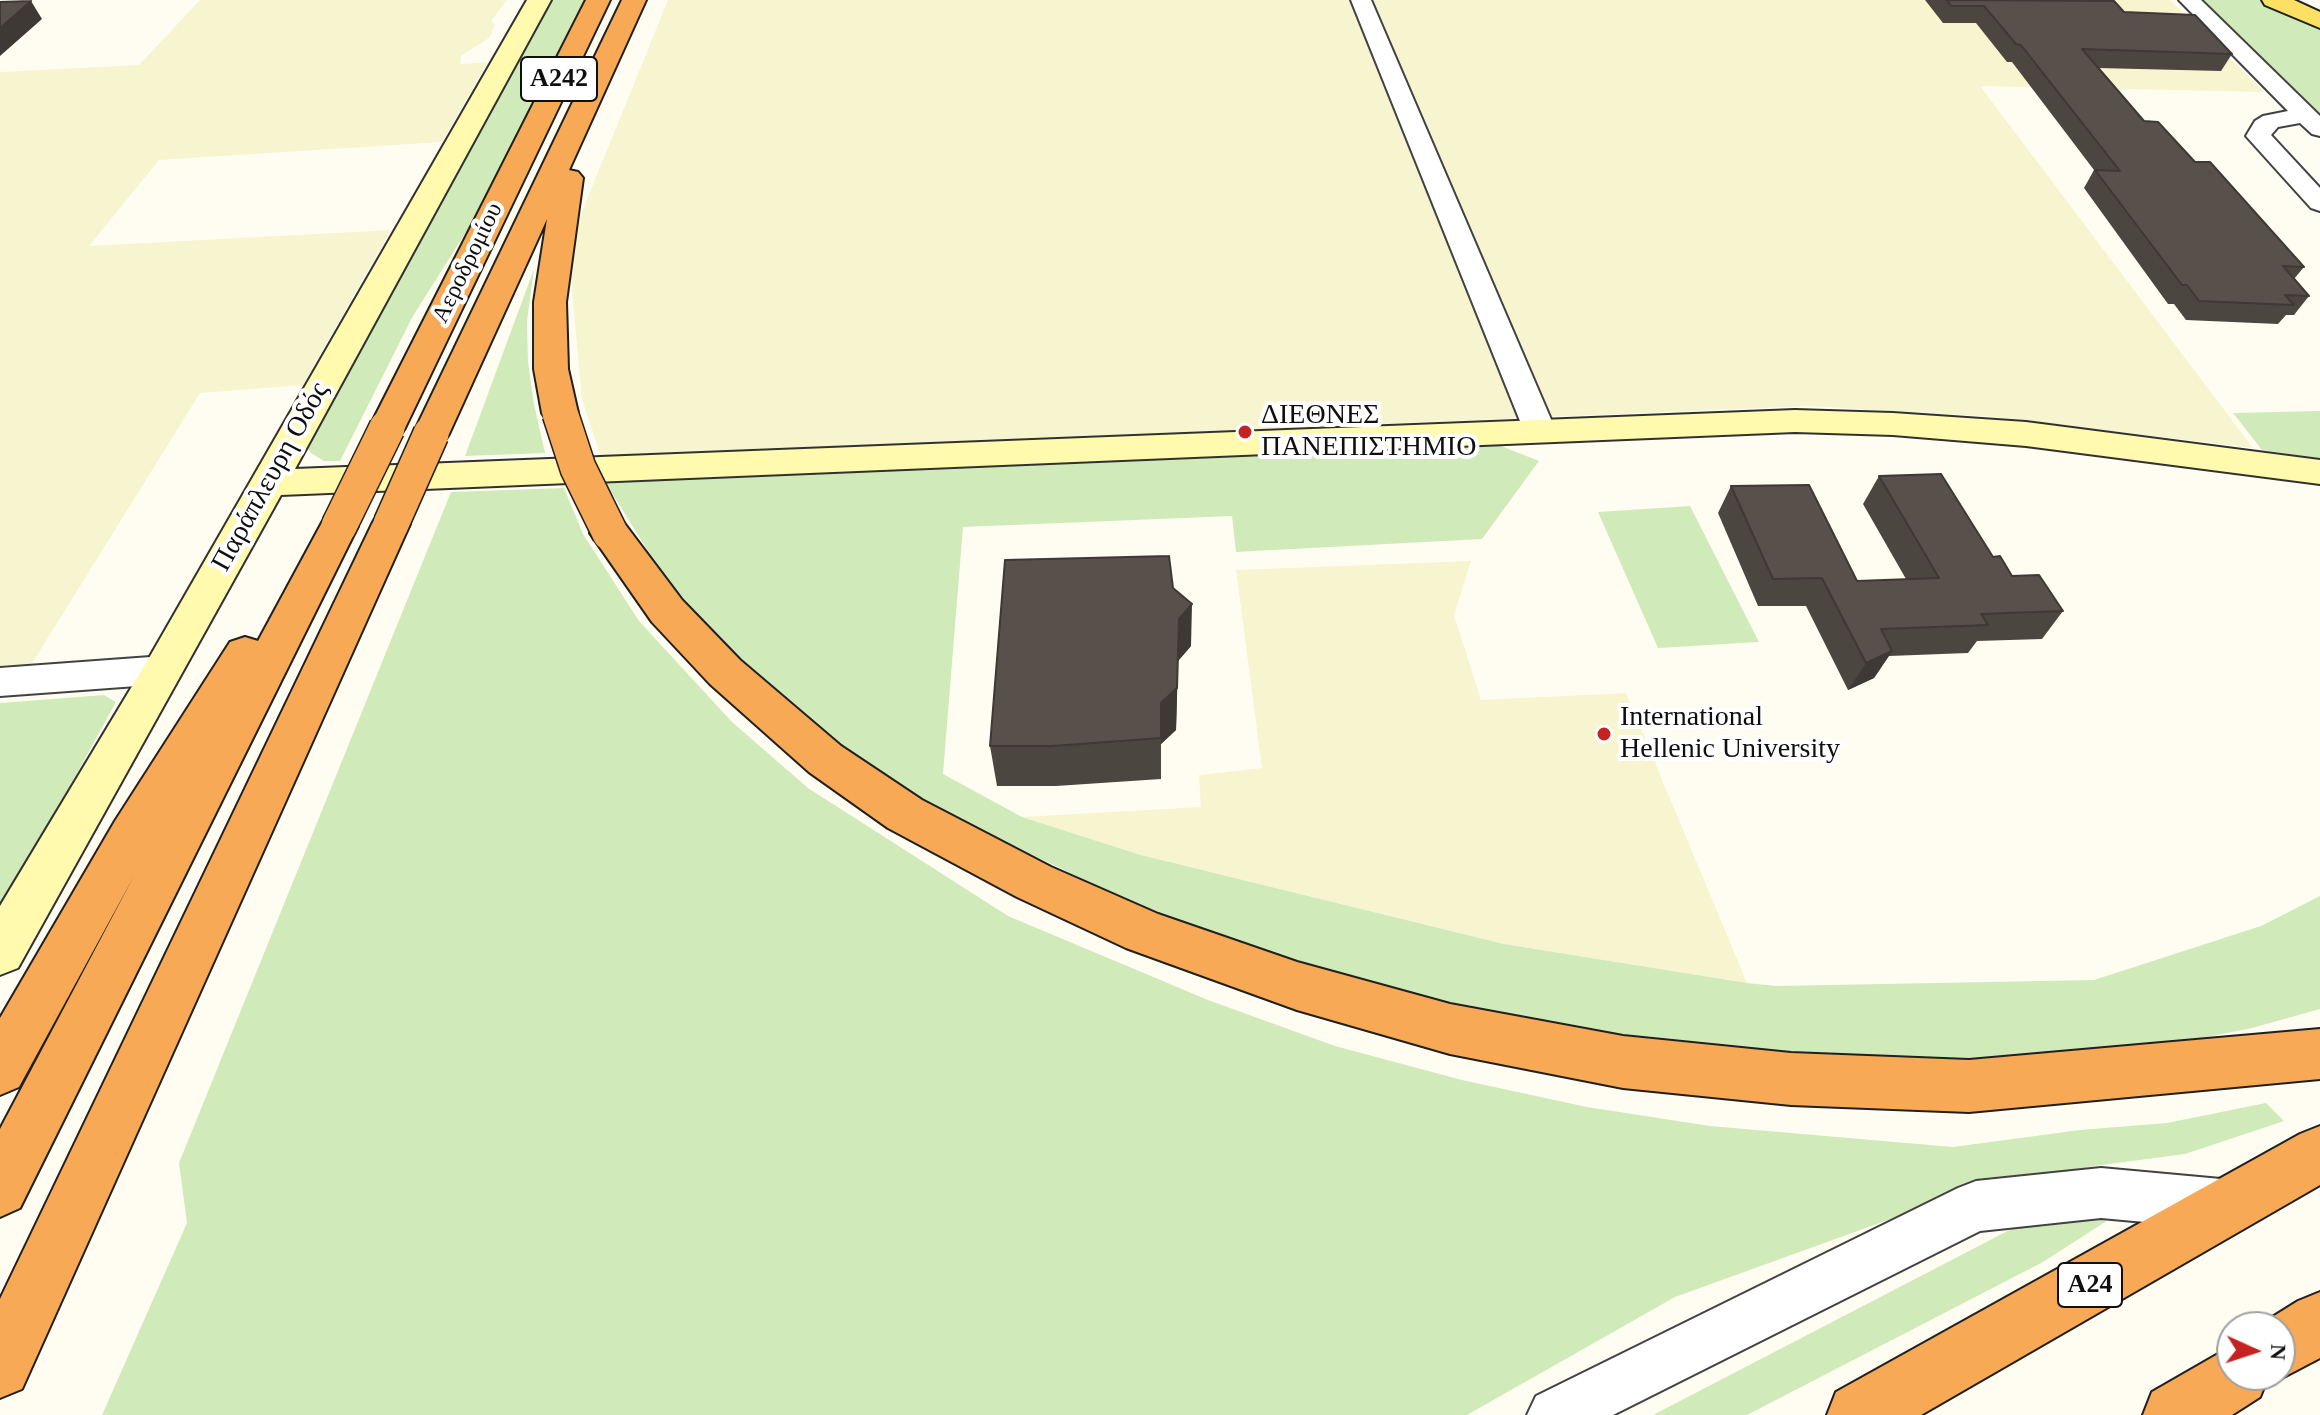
<!DOCTYPE html>
<html>
<head>
<meta charset="utf-8">
<style>
  body { margin:0 }
  #map { position:relative; width:2320px; height:1415px; overflow:hidden; background:#fffdf2; font-family:"Times New Roman",serif }
  canvas { display:block }
  .north { position:absolute; left:2216px; top:1311px; width:80px; height:80px; box-sizing:border-box; background:#fff; border:2px solid #9f9f9f; border-radius:50%; rotate:93deg; font-size:22px; font-weight:700; line-height:32px; text-align:center; color:#0f0f0f }
  .north::after { content:''; display:block; margin:auto; width:28px; height:36px; background:#c52322; clip-path:polygon(50% 0,100% 100%,50% 72%,0 100%) }
</style>
</head>
<body>
<div id="map">
<canvas width="2320" height="1415"></canvas>
<div class="north">N</div>
</div>
<script>
const ctx = document.querySelector('canvas').getContext('2d');
ctx.lineJoin = 'round';
function paint(path, color) { ctx.fillStyle = color; ctx.fill(path, 'evenodd'); }
const toPath = rows => new Path2D(rows.map(r => 'M' + r).join(''));
function stroke(path, color, width, dash) { ctx.strokeStyle = color; ctx.lineWidth = width; ctx.lineCap = dash ? 'butt' : 'round'; ctx.setLineDash(dash || []); ctx.stroke(path); }
function label(font, color, halo, rows, align = 'center') {
  ctx.font = font + ' "Times New Roman",serif'; ctx.lineWidth = 8; ctx.setLineDash([]); ctx.textBaseline = 'middle'; ctx.strokeStyle = halo; ctx.fillStyle = color; for (const [text, x, y, turn = 0] of rows) {
    ctx.save(); ctx.translate(x, y); ctx.rotate((+turn || 0) * Math.PI / 180); ctx.textAlign = isNaN(turn) ? turn : align; if (halo) ctx.strokeText(text, 0, 0); ctx.fillText(text, 0, 0); ctx.restore();
  }
}
const farmland = toPath([
  [200,0,507,0,491,21,495,25,489,38,461,56,460,64,488,62,442,142,159,160,89,246,391,230,303,385,200,393,31,665,0,666,0,72,139,65],
  [668,0,2170,0,2264,92,1980,86,2253,448,1995,417,1809,406,601,457,582,399,568,246],
  [1471,561,1454,615,1481,700,1626,693,1747,983,1504,944,1141,855,1022,817,1201,807,1199,775,1262,768,1236,570]
]);
const green = toPath([
  [551,0,586,0,497,183,413,316,340,461,324,461,311,453,304,443],
  [2197,0,2260,0,2320,27,2320,114],
  [534,269,527,321,528,362,534,404,545,453,465,456],
  [2320,411,2320,459,2262,450,2233,413],
  [1491,442,1539,461,1482,539,1236,552,1232,516,963,527,943,774,1022,817,1141,855,1504,944,1747,983,1776,986,2094,980,2261,926,2320,896,2320,1009,2252,1028,2172,1044,1979,1060,1886,1062,1572,1033,1377,989,1190,930,959,820,889,779,835,741,737,659,661,572,602,477],
  [564,488,583,534,639,621,732,722,808,788,1008,916,1208,1000,1335,1046,1462,1080,1587,1107,1710,1126,1953,1147,2080,1130,2167,1123,2266,1103,2284,1121,2185,1154,2094,1166,1971,1190,1675,1297,1467,1415,102,1415,187,1223,179,1163,451,492],
  [1690,506,1759,642,1658,648,1598,512],
  [104,695,116,702,0,914,0,703],
  [2116,1215,2043,1262,1747,1415,1653,1415,2021,1224]
]);
const street = toPath([
  [1351,0,1371,0,1556,431,1551,438,1540,441,1529,438,1524,431,1351,0],
  [2179,0,2201,0,2320,116,2320,136,2312,134,2300,123,2278,127,2271,135,2320,188,2320,211,2311,208,2246,136,2255,121,2263,116,2288,111,2179,0],
  [164,656,177,660,183,670,177,680,164,684,0,696,0,668,164,656],
  [2101,1168,2232,1180,2250,1187,2257,1205,2250,1223,2232,1230,2101,1218,1980,1231,1613,1415,1527,1415,1536,1396,1958,1188,1976,1181,2101,1168]
]);
const secondary = toPath([
  [527,0,551,0,295,469,1795,410,1893,413,2026,422,2320,460,2320,484,2026,446,1893,435,1795,432,281,495,18,968,0,975,0,906,149,658,527,0]
]);
const primary = toPath([
  [2262,0,2294,0,2320,12,2320,28,2265,5,2262,0]
]);
const highway = toPath([
  [586,0,610,0,405,428,400,436,387,440,374,436,369,428,586,0],
  [622,0,646,0,569,170,578,172,583,178,566,302,568,369,578,413,573,421,560,424,547,421,542,413,534,369,534,302,547,219,449,434,444,442,431,446,418,442,413,434,622,0],
  [391,511,405,515,410,524,22,1389,0,1398,0,1299,372,524,377,515,391,511],
  [339,513,353,517,358,526,20,1208,0,1217,0,1129,134,876,19,1087,0,1095,0,1018,115,821,230,642,245,637,258,641,325,517,339,513],
  [610,519,624,523,682,600,740,660,841,746,922,800,1051,867,1158,914,1297,962,1450,1004,1623,1036,1791,1053,1969,1060,2320,1029,2320,1079,1969,1112,1791,1105,1623,1088,1450,1054,1297,1010,1126,948,1017,897,888,828,809,772,710,684,652,622,590,533,596,523,610,519],
  [2320,1126,2320,1185,1921,1415,1827,1415,1836,1392,2300,1134,2320,1126],
  [2320,1292,2320,1358,2280,1379,2270,1375,2280,1375,2280,1327,2258,1326,2298,1301,2320,1292],
  [2232,1346,2232,1375,2269,1375,2260,1397,2232,1415,2143,1415,2152,1392,2232,1346]
]);
const highwayBridge = toPath([
  [560,413,578,468,610,533],
  [391,524,431,434],
  [339,526,387,428]
]);
const wall = toPath([
  [1925,0,2080,0,2124,12,2232,54,2221,71,2098,68,2144,121,2195,162,2304,267,2294,279,2309,296,2294,315,2286,315,2278,324,2186,320,2174,304,2168,304,2084,188,2094,170,2012,62,2007,62,1976,23,1943,23],
  [1879,476,1993,557,2012,576,2063,611,2042,639,1977,641,1968,653,1889,656,1874,678,1848,690,1806,606,1758,606,1718,513,1731,486,1857,581,1906,579,1863,504],
  [1191,646,1178,661,1176,730,1161,744,1161,779,1056,786,997,786,990,746]
]);
const shadedWall = toPath([
  [31,1,42,19,0,56,0,28],
  [1192,604,1191,646,1178,661,1176,730,1161,744,1161,779,1161,703,1179,619],
  [1892,651,1874,678,1848,690,1866,663]
]);
const building = toPath([
  [1947,0,2114,1,2124,12,2195,15,2232,54,2082,49,2144,121,2158,122,2195,162,2210,162,2304,267,2283,266,2309,296,2285,295,2294,305,2199,301,2187,285,2182,285,2095,170,2120,171,2021,45,2016,44,1984,6,1951,6,1947,0],
  [31,1,0,28,0,2,31,1],
  [1941,474,1993,557,2000,556,2012,576,2039,575,2063,611,1981,614,1988,625,1881,629,1892,651,1866,663,1822,578,1773,579,1731,486,1809,485,1857,581,1939,578,1879,476,1941,474],
  [1169,556,1173,588,1192,604,1179,619,1177,688,1161,703,1161,738,1052,746,990,746,1005,560,1169,556]
]);
const markers = [
  [1245,432,8,"#c52322"],
  [1604,734,8,"#c52322"]
];
const farStreetnames = [
  ["Αεροδρομίου",468,263,-64]
];
const shields = [
  [559,79,76],
  [2090,1285,64]
];
const shieldNames = [
  ["Α242",559,79],
  ["Α24",2090,1285]
];
const poiNames = [
  ["ΔΙΕΘΝΕΣ",1261,416],
  ["ΠΑΝΕΠΙΣΤΗΜΙΟ",1261,448],
  ["International",1620,718],
  ["Hellenic University",1620,750]
];
const streetNames = [
  ["Παράπλευρη Οδός",271,477,-61]
];
paint(farmland, '#f6f5d0');
paint(green, '#d0ebb9');
stroke(street, '#424242', 4);
stroke(secondary, '#313131', 4);
stroke(primary, '#202020', 4);
stroke(highway, '#202020', 4);
paint(street, '#fff');
paint(secondary, '#fffaad');
paint(primary, '#fce064');
paint(highway, '#f8a956');
stroke(highwayBridge, '#202020', 38, []);
stroke(highwayBridge, '#f8a956', 35);
paint(wall, '#4c4640');
paint(shadedWall, '#3e3934');
paint(building, '#58514b');
stroke(building, '#3e3934', 2);
for (const [x, y, r, color] of markers) { const dot = new Path2D(); dot.arc(x, y, r, 0, 2 * Math.PI); ctx.fillStyle = color; ctx.fill(dot); stroke(dot, '#fff', 3); }
label('24px', '#0f0f0f', '#fff', farStreetnames);
for (const [x, y, w] of shields) { const box = new Path2D(); box.roundRect(x - w / 2, y - 22, w, 44, 6); ctx.fillStyle = '#fff'; ctx.fill(box); stroke(box, '#0f0f0f', 2); }
label('bold 26px', '#0f0f0f', null, shieldNames);
label('28px', '#0f0f0f', '#fff', poiNames, 'left');
label('28px', '#0f0f0f', '#fff', streetNames);
</script>
</body>
</html>
